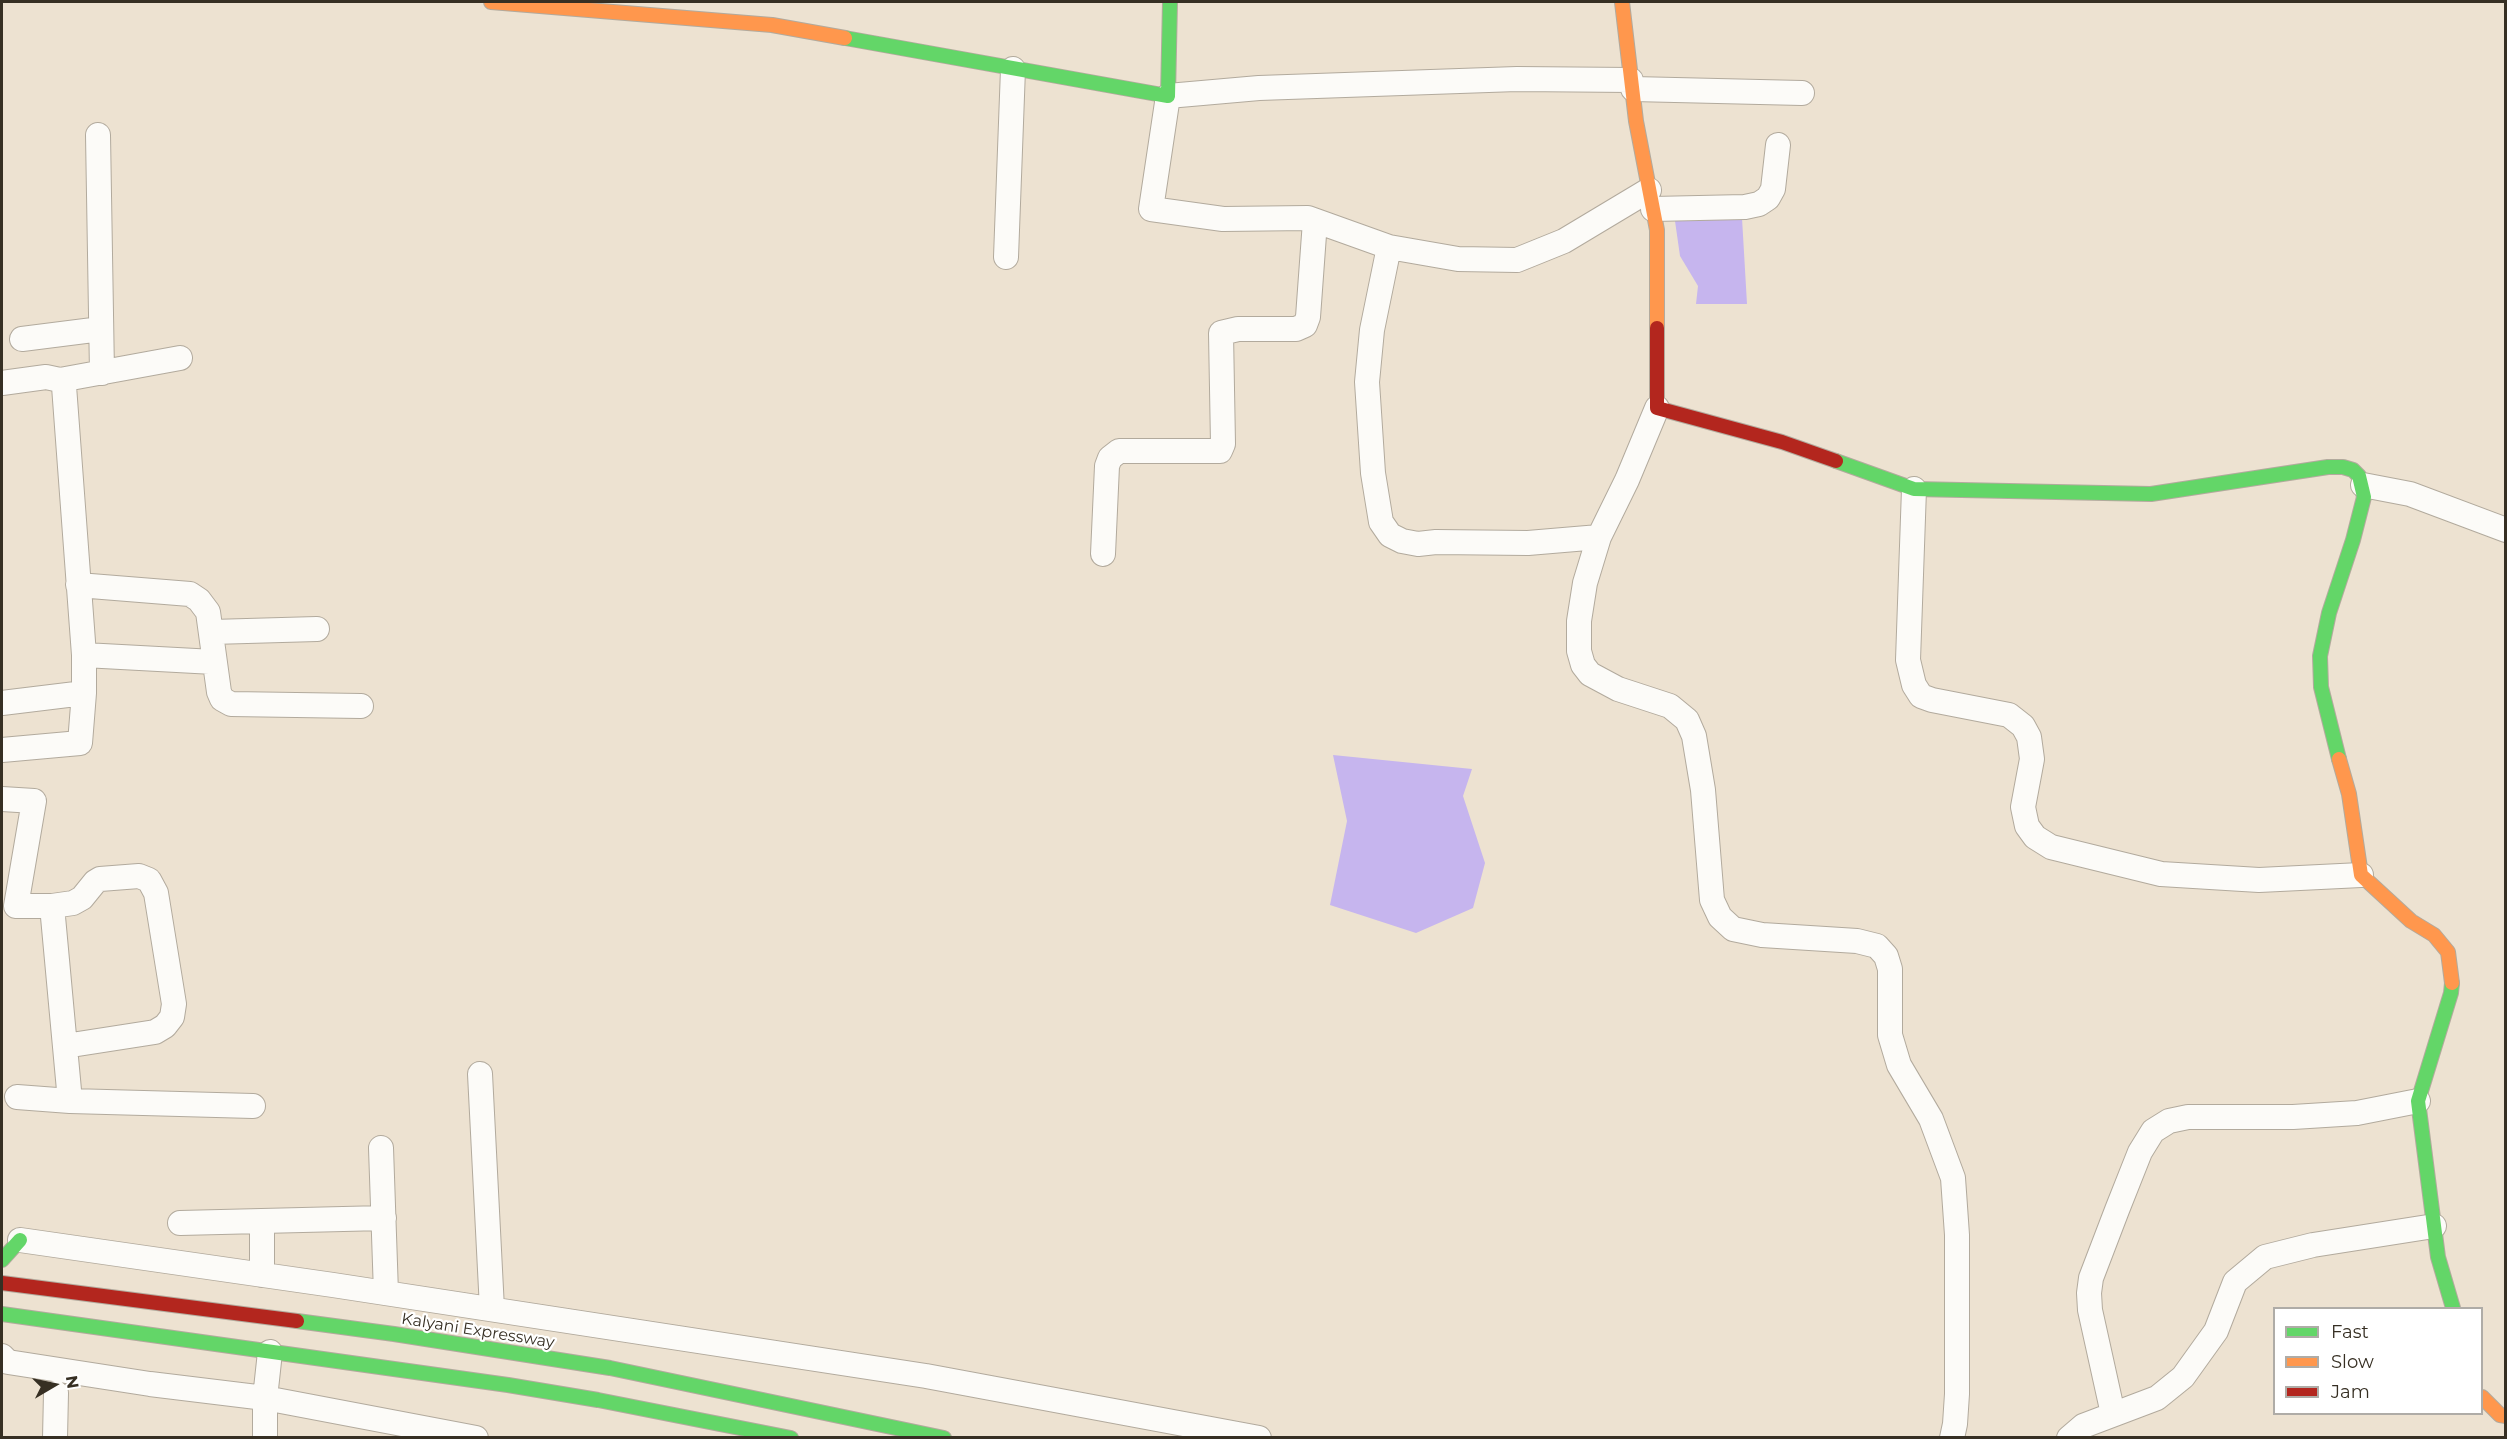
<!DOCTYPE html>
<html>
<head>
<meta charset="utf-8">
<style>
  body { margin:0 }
  #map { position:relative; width:2507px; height:1439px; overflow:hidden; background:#ede2d1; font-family:Montserrat,sans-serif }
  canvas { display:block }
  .frame { position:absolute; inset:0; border:3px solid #362f23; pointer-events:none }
  .legend { position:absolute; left:2273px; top:1307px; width:210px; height:108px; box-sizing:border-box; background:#fff; border:2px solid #afaca7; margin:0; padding:8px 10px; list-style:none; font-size:18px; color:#362f23 }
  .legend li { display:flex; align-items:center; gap:12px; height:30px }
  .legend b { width:30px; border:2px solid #afaca7 }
  .north { position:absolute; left:24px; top:1355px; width:60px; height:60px; -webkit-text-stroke:4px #fff; paint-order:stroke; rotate:81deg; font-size:16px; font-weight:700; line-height:24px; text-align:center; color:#362f23 }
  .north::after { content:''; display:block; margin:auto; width:21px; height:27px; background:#362f23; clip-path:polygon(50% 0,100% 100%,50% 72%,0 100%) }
</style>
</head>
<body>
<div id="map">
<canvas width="2507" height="1439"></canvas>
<div class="frame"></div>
<ul class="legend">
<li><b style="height:8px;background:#63d668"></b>Fast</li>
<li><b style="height:8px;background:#ff974d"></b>Slow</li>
<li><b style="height:8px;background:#b3261e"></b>Jam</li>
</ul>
<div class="north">N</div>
</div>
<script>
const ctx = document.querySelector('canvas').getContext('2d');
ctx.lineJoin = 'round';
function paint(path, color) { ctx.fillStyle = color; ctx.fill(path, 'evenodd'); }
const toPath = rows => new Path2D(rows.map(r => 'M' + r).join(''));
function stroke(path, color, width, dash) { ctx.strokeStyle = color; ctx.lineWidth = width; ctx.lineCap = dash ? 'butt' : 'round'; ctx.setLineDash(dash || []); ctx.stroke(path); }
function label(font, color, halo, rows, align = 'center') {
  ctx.font = font + ' Montserrat,sans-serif'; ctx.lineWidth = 4.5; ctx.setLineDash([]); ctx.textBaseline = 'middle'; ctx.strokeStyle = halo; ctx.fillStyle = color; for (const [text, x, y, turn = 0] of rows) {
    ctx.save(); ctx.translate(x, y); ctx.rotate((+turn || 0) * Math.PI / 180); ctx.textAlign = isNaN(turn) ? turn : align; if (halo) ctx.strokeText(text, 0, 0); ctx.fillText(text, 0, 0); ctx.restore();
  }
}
const water = toPath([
  [1742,218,1747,304,1696,304,1698,286,1680,256,1675,221],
  [1333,755,1472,769,1463,796,1485,863,1473,908,1416,933,1330,905,1347,821]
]);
const street = toPath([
  [98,135,102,373],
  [1649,190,1564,241,1517,260,1458,259,1389,247,1308,218,1223,219,1151,209,1168,96,1259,88,1517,79,1631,80,1633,89,1802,93],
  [1653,209,1745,207,1759,204,1768,198,1773,189,1778,145],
  [1389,247,1372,330,1367,382,1373,473,1381,522,1390,535,1402,541,1418,544,1436,542,1528,543,1599,537],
  [1006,257,1013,69],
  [22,339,101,329],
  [60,380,180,358],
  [2,383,46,377,60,380,64,386,84,655],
  [1657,408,1627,480,1599,537,1585,583,1579,621,1579,651,1583,665,1590,674,1618,689,1670,706,1687,720,1694,736,1703,790,1712,900,1720,917,1733,929,1762,935,1857,941,1877,946,1886,956,1890,969,1890,1035,1899,1065,1931,1119,1953,1178,1957,1235,1957,1394,1955,1424,1952,1438],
  [2363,485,2410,494,2506,530],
  [1914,489,1908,660,1914,685,1921,696,1932,700,2009,715,2023,726,2029,737,2032,759,2023,807,2027,826,2035,837,2051,847,2161,874,2259,880,2361,875],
  [1103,554,1107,466,1110,458,1119,451,1220,451,1223,444,1221,333,1238,329,1296,329,1305,325,1308,317,1315,221],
  [78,585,190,594,199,600,208,612,219,692,222,699,231,704,361,706],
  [212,632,317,629],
  [84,693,84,655,214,662],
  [2,703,84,693,80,743,2,750],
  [2,799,34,801,16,906,52,906,70,1101],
  [52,906,73,903,82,898,95,882,100,879,139,876,149,880,156,893,174,1004,172,1017,165,1026,155,1032,65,1046],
  [480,1074,492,1309],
  [17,1097,70,1101,253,1106],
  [381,1148,386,1293],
  [180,1223,384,1218],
  [20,1240,333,1285,926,1376,1259,1438],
  [262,1275,262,1221],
  [2,1356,8,1362,150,1384,265,1398,476,1438],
  [2113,1414,2090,1310,2089,1293,2091,1278,2117,1210,2140,1152,2153,1131,2169,1121,2188,1117,2293,1117,2357,1113,2418,1101],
  [55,1438,56,1393],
  [265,1438,265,1398,270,1352],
  [2069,1438,2083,1426,2157,1398,2183,1377,2216,1331,2235,1282,2265,1257,2313,1245,2434,1226]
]);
const fast = toPath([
  [845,38,1168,96,1170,2],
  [1836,461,1914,489,2151,494,2328,467,2343,467,2353,470,2359,476,2364,497,2353,540,2329,613,2320,656,2321,687,2339,759],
  [2452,983,2451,993,2418,1101,2438,1257,2453,1308],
  [2,1260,20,1240],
  [2,1314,508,1385,598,1400,791,1438],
  [297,1321,394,1334,610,1368,944,1438]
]);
const slow = toPath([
  [491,2,772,25,845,38],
  [1622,2,1636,121,1657,230,1657,328],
  [2339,759,2349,794,2361,875,2411,921,2434,935,2448,952,2452,983],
  [2482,1397,2500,1415,2506,1416]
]);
const jam = toPath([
  [1657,328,1657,408,1782,442,1836,461],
  [2,1283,297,1321]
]);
const streetNames = [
  ["Kalyani Expressway",478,1331,9]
];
paint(water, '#c6b5ee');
stroke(street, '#b2aa9d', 26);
stroke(fast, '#b2aa9d', 16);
stroke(slow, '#b2aa9d', 16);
stroke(jam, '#b2aa9d', 16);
stroke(street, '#fcfbf8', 24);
stroke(fast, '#63d668', 14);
stroke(slow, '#ff974d', 14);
stroke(jam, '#b3261e', 14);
label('16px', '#362f23', '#fff', streetNames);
</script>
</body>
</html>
